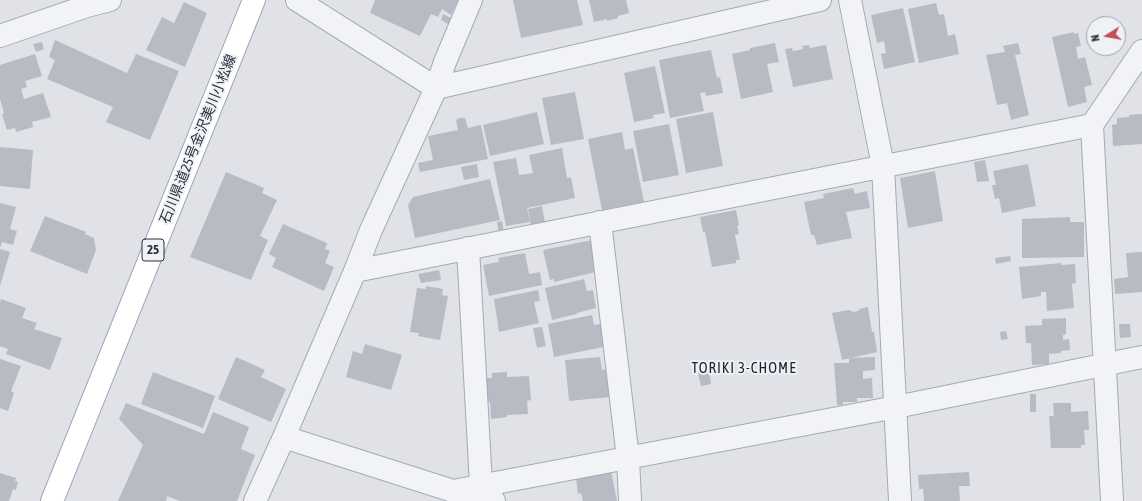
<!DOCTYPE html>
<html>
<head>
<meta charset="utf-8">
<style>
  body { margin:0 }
  #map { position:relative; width:1142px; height:501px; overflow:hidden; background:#e0e2e8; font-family:"Asap Condensed",sans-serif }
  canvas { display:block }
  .north { position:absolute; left:1086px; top:16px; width:40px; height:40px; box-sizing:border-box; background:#eff1f5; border:1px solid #a0a3ac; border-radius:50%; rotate:259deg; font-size:11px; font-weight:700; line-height:16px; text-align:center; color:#2a2f3e }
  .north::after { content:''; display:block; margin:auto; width:14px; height:18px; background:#c44e57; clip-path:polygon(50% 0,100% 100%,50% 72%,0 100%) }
</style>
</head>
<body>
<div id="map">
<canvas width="1142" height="501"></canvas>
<div class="north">N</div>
</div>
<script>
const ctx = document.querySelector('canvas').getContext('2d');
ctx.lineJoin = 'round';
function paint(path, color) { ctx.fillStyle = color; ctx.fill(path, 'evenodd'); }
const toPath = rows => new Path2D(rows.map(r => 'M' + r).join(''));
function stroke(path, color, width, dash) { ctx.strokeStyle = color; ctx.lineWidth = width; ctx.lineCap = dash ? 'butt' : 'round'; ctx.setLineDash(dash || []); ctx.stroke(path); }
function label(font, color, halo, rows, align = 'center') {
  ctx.font = font + ' "Asap Condensed","Noto Sans JP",sans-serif'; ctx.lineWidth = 4; ctx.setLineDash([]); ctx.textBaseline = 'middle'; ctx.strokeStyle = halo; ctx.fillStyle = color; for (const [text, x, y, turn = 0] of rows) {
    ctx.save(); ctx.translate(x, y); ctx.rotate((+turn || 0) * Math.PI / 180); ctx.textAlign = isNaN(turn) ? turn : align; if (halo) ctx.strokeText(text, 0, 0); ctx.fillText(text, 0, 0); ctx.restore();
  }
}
const building = toPath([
  [375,0,458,0,451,15,442,9,438,17,431,14,420,36,370,13],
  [513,0,577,0,583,25,521,38],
  [589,0,626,0,629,13,618,16,618,18,607,21,607,19,594,22],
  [184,2,207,13,185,67,146,50,162,17,174,23],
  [936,3,939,15,944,14,948,36,955,34,959,54,919,63,908,9],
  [903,8,915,62,884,69,881,54,886,53,884,41,877,43,871,15],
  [443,14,451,18,448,24,441,20],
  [1074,32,1074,34,1078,33,1081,46,1076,47,1078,59,1085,57,1092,85,1084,87,1087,102,1068,107,1052,37],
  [55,40,127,73,136,54,179,71,150,140,106,122,113,107,47,79,55,60,49,57],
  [42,42,44,49,36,52,33,44],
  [775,43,779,62,767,64,773,92,741,99,732,54,750,50,750,48],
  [1018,43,1021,54,1015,55,1029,115,1011,120,1007,103,997,105,986,55,1005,52,1003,46],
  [809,45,810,48,826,45,833,79,793,87,785,49,792,48,793,51,803,49,802,46],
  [711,50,717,78,720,77,723,93,706,96,705,92,700,93,704,111,670,118,659,60],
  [35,54,42,76,25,81,27,87,21,89,24,99,43,93,51,117,32,122,33,127,16,132,15,128,7,130,2,114,4,113,0,99,0,65],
  [655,66,665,113,653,115,654,118,634,122,624,73],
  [575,92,584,139,551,145,542,98],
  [537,112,544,144,490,156,483,125],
  [713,112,723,166,686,173,676,119],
  [1142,114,1142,144,1113,146,1112,125,1117,124,1117,118,1129,117,1129,115],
  [459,118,465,118,468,128,481,125,488,159,420,172,418,163,433,160,428,136,458,130,456,120],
  [669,124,679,175,643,182,633,131],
  [622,132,625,150,633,148,644,202,602,210,588,139],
  [0,147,33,150,30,189,0,186],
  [562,148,567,178,571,177,575,198,527,208,530,222,506,226,493,162,516,158,519,175,533,173,529,155],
  [985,160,989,181,977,182,974,162],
  [477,164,479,177,464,180,461,167],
  [1028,164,1036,206,1002,213,999,198,995,199,992,185,996,185,993,171],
  [935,171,943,221,908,228,900,178],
  [226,172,264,188,262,193,277,200,260,236,268,240,251,280,190,257],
  [490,179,500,220,415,238,408,205,413,197],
  [853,188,855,194,867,191,870,208,846,212,852,238,817,245,814,235,811,235,804,202,824,198,823,194],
  [0,203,16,207,10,229,17,231,13,245,2,242,0,248],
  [542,206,545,223,531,226,528,209],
  [736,210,739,225,737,226,739,234,735,235,740,260,736,260,736,263,712,267,705,232,703,232,700,217],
  [45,216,86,232,85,234,94,238,96,250,87,274,30,251],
  [1070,217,1070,222,1084,222,1084,257,1022,258,1022,219],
  [502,221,504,233,499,234,497,222],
  [283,224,327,243,325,249,330,251,325,263,334,267,324,291,272,267,276,258,269,254],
  [592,240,604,270,554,282,554,279,550,280,543,250],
  [0,249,10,252,0,286],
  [1142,252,1142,292,1115,294,1114,279,1128,277,1126,253],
  [525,253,529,274,540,272,542,285,489,296,483,265,499,262,498,258],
  [1010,256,1011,261,996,264,995,258],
  [1061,263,1061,265,1075,264,1076,283,1072,284,1074,308,1047,311,1046,292,1041,292,1041,296,1022,299,1019,267],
  [439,270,441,280,421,283,418,274],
  [584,279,587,291,593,290,596,308,577,313,577,314,552,320,545,288],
  [426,286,443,289,442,295,448,296,440,340,418,336,419,333,410,332,417,288,426,289],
  [538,290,540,301,534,302,539,323,499,332,494,299],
  [1,299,26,308,22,318,37,323,34,329,62,338,50,370,6,354,8,349,0,346,0,303],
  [868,307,872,332,874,332,877,352,842,360,832,313,849,310,854,312,860,310,859,309],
  [592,315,594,325,604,323,608,346,554,357,548,324],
  [1066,318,1066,334,1063,335,1063,340,1069,339,1070,350,1061,351,1061,353,1049,354,1049,364,1032,365,1031,343,1026,343,1025,326,1042,325,1042,319],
  [1119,324,1130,324,1131,337,1120,338],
  [542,327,546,346,537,348,533,328],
  [1006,331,1008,339,1001,340,1000,332],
  [365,344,402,355,391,390,346,377,353,351,362,354],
  [236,357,265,370,261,377,286,389,271,422,218,399],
  [600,357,602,370,607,369,610,397,569,401,565,360],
  [875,357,875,370,863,371,863,379,872,378,873,398,857,398,857,402,843,402,843,405,837,405,834,363,849,363,849,358],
  [0,359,21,366,11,391,14,393,8,411,0,408],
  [709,371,711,384,701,386,698,373],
  [153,372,215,396,203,428,141,404],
  [507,372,507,377,529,376,531,400,527,401,528,414,507,415,507,417,491,419,490,402,488,402,486,378,492,378,492,373],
  [1030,394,1036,394,1036,412,1030,412],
  [126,403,204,434,213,412,249,427,241,449,255,455,237,501,180,501,167,496,166,501,118,501,143,445,119,419],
  [1053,403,1071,403,1071,412,1088,411,1089,430,1084,430,1085,445,1081,445,1081,448,1051,448,1049,416,1054,416],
  [611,471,617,501,583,501,581,493,578,494,576,478],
  [969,472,970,486,959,486,960,501,924,501,923,489,919,489,918,475],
  [0,473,16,478,15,481,18,482,16,490,13,489,9,501,0,501]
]);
const street = toPath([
  [297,0,436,88,820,0],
  [850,0,883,166,900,501],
  [0,36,87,6,110,0],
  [600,222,628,458,630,501],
  [468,248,481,485],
  [355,271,1092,125],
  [284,437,453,491,896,407,1142,357],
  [458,492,494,501],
  [255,501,284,437,355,271,371,230,436,88,445,62,471,0],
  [1112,501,1092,125,1142,51]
]);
const primary = toPath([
  [52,501,254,0]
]);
const shields = [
  [153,250,22]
];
const shieldNames = [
  ["25",153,250]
];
const streetNames = [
  ["石川県道25号金沢美川小松線",198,139,-68]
];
const neighbourhoodNames = [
  ["TORIKI 3-CHOME",744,368]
];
paint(building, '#b7bbc4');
stroke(street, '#a6a9b2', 24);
stroke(primary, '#a0a6b2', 24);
stroke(street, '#f2f3f6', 22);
stroke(primary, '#fff', 22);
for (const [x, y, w] of shields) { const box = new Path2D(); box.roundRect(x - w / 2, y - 11, w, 22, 3); ctx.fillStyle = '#eff1f5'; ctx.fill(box); stroke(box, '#2a2f3e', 1); }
label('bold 13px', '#2a2f3e', null, shieldNames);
label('14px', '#2a2f3e', '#eff1f5', streetNames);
ctx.letterSpacing = '1px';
label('15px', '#1c212e', '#eff1f5', neighbourhoodNames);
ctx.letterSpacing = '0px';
</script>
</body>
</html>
